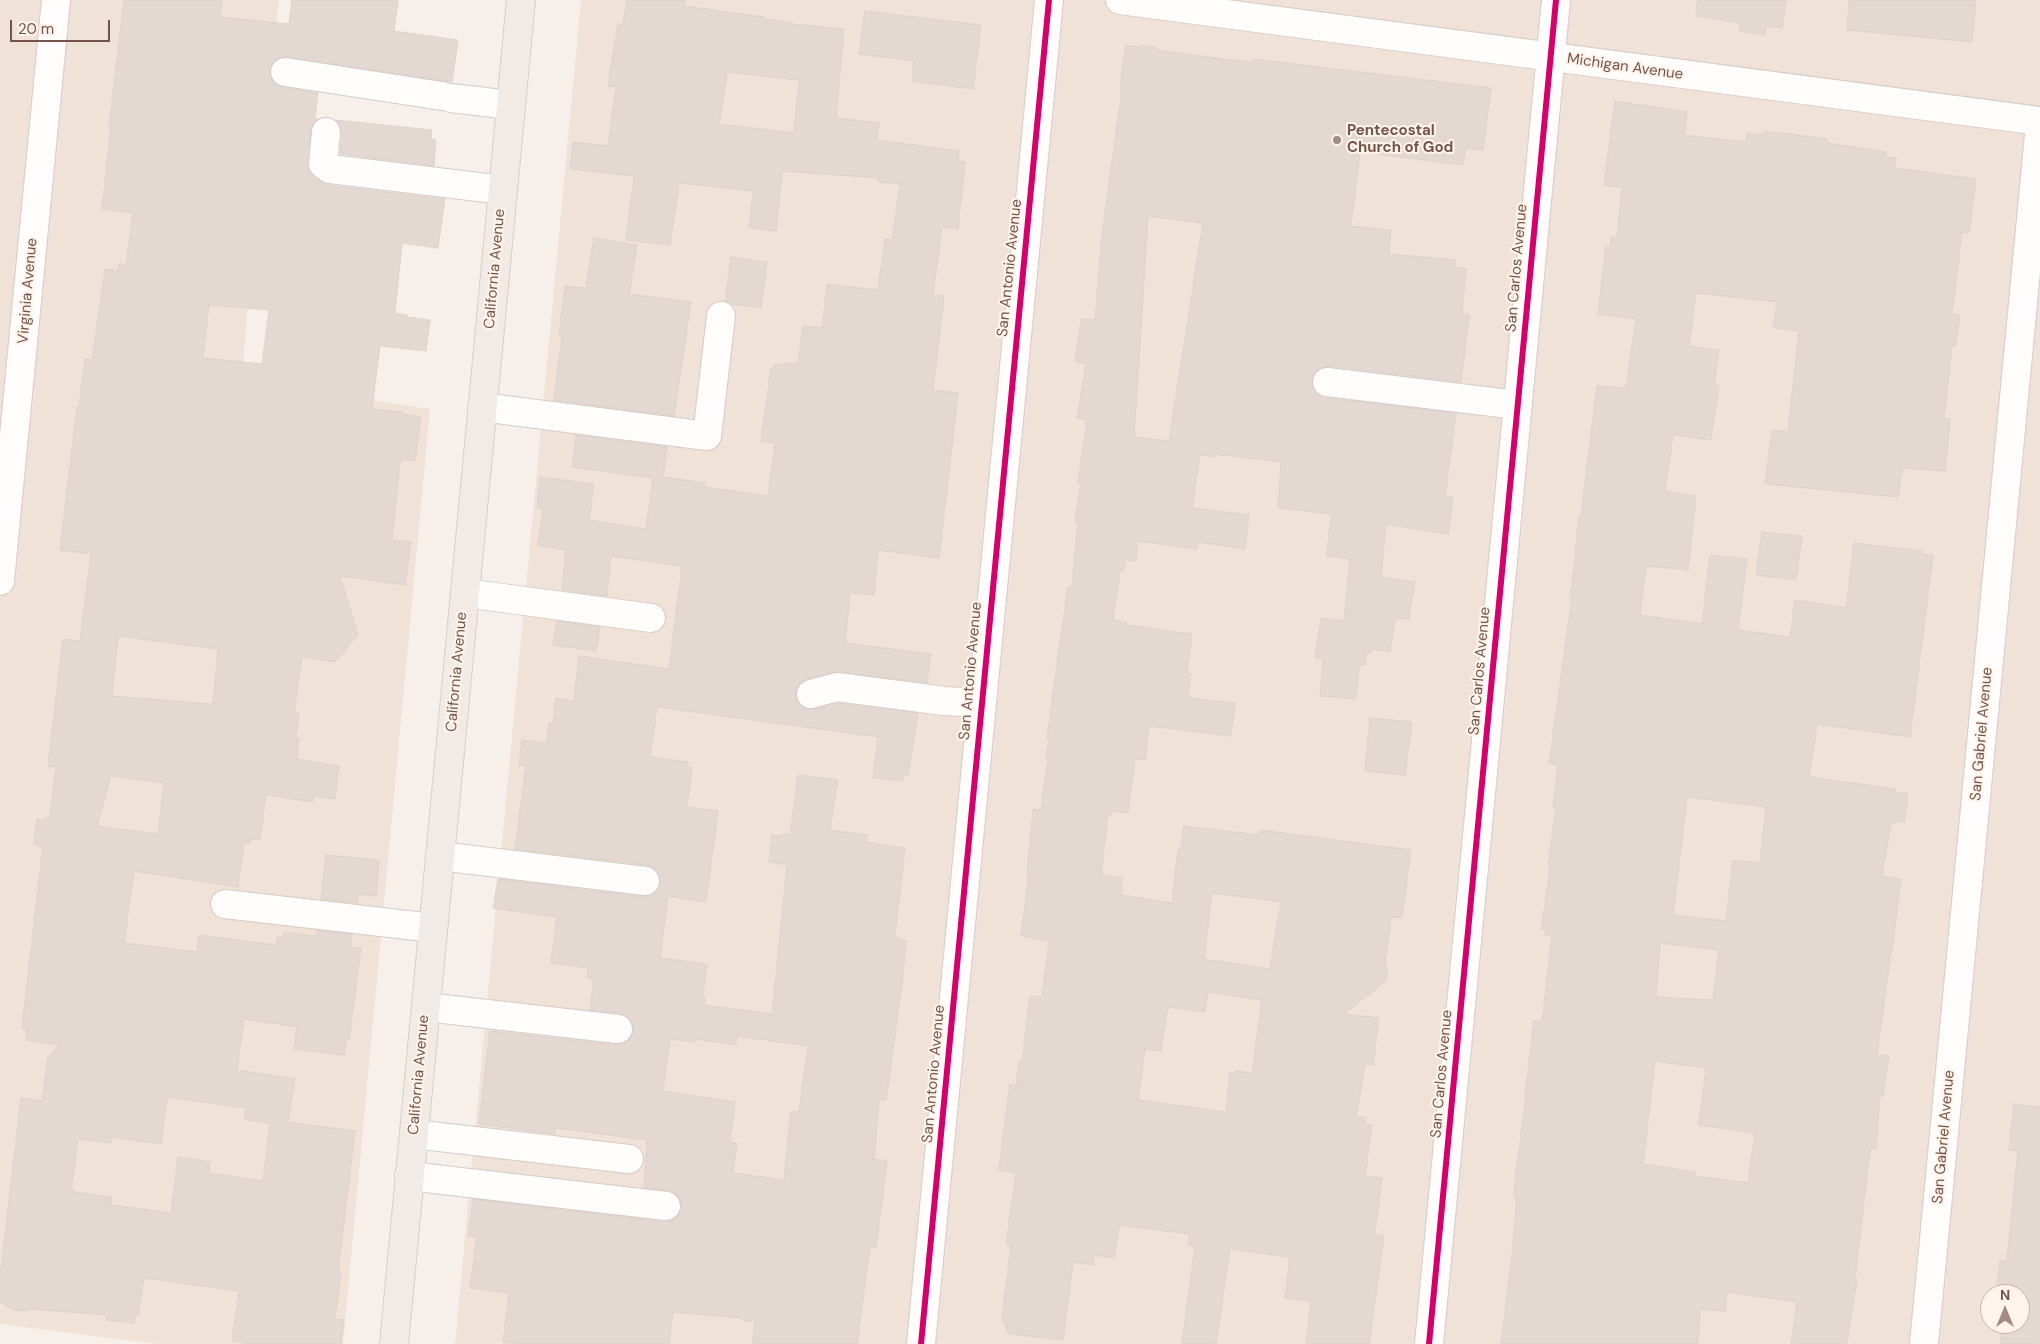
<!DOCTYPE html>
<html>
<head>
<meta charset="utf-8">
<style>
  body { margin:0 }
  #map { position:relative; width:2040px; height:1344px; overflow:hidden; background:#f7f0ea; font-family:"DM Sans",sans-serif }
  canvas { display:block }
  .north { position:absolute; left:1980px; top:1284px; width:50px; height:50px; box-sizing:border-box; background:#fff4eb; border:1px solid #c7b4ab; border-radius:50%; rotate:0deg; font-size:14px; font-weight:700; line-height:20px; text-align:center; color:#74544a }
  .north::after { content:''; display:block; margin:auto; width:18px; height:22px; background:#a28b82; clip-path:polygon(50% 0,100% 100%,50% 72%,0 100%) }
  .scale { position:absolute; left:10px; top:20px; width:100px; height:22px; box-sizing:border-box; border:2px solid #74544a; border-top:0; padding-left:6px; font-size:15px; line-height:18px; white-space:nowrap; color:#74544a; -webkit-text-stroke:4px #fff4eb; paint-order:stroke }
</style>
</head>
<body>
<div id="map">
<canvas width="2040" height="1344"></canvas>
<div class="north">N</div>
<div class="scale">20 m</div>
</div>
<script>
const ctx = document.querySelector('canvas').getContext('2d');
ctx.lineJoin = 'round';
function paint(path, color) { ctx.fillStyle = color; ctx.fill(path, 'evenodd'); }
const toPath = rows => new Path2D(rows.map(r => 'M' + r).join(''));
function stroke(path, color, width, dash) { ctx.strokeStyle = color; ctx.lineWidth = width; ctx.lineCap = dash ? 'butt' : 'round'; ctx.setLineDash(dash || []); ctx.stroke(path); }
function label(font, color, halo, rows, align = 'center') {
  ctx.font = font + ' "DM Sans",sans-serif'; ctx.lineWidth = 4; ctx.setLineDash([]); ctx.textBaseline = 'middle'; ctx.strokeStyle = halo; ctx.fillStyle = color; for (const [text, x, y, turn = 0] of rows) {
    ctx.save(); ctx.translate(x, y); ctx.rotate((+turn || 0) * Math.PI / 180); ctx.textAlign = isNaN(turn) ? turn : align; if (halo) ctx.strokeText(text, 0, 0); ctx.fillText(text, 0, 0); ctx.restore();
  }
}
const residential = toPath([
  [0,0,279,0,258,172,242,380,430,409,343,1344,157,1344,0,1324],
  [581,0,2040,0,2040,1344,455,1344],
  [1990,1294,2020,1294,2020,1324,1990,1324]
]);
const building = toPath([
  [124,0,222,0,220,17,289,24,292,0,398,0,394,31,458,40,452,82,287,57,279,58,273,63,270,69,271,78,276,84,283,87,318,93,315,118,318,119,313,123,311,130,307,163,309,171,314,177,328,185,445,199,438,248,402,243,395,313,407,315,407,317,430,320,426,351,380,346,372,409,402,412,402,414,421,417,415,461,402,459,402,462,400,462,392,540,411,542,405,585,340,576,358,635,335,662,302,657,294,713,299,714,296,738,299,738,297,759,339,766,335,799,314,796,313,802,266,795,260,840,251,839,250,843,244,842,238,887,134,871,124,943,197,952,199,935,276,945,277,938,283,938,284,932,317,936,318,930,352,934,350,947,361,948,349,1040,346,1040,344,1055,294,1049,297,1027,244,1019,237,1070,295,1079,288,1122,355,1131,338,1271,341,1272,335,1319,344,1320,341,1344,250,1344,232,1341,239,1291,144,1278,138,1315,135,1315,134,1323,106,1320,107,1315,31,1309,27,1311,14,1310,0,1302,0,1278,21,1098,42,1101,48,1058,59,1045,26,1040,27,1029,22,1028,43,846,34,844,37,819,46,820,47,817,50,817,56,767,48,766,63,639,80,641,91,554,60,550,77,407,79,407,85,359,92,360,105,269,118,271,119,263,126,265,133,213,102,209,111,126,109,126,124,0],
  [209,305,269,310,262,364,203,358,209,305],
  [118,636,218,649,213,704,112,696,118,636],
  [111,776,164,783,158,834,97,826,111,776],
  [167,1097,246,1108,245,1120,270,1123,263,1181,209,1173,210,1162,178,1157,171,1213,111,1205,112,1197,73,1192,74,1190,71,1190,78,1139,111,1143,111,1137,161,1144,167,1097],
  [627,0,685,0,684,6,764,17,764,19,791,22,791,24,844,29,836,118,879,123,877,140,959,151,958,161,965,162,958,229,942,227,933,294,944,296,933,390,958,393,939,558,878,550,874,595,850,593,845,643,931,654,927,683,839,672,806,679,800,683,796,690,796,699,800,705,807,709,815,709,838,703,918,713,908,775,904,774,903,781,873,778,878,737,657,707,650,757,688,762,687,767,692,768,687,807,718,811,706,902,668,896,660,958,707,964,703,996,705,997,704,1005,772,1014,787,865,769,862,772,835,783,836,783,834,790,835,798,775,838,780,830,830,867,835,866,842,905,848,895,936,897,936,897,939,906,940,903,976,886,1100,879,1100,874,1159,887,1161,876,1248,870,1247,857,1344,752,1344,755,1322,742,1320,742,1318,673,1312,669,1344,519,1344,503,1342,509,1293,470,1288,477,1237,468,1236,473,1199,664,1222,672,1220,678,1216,682,1207,680,1199,675,1193,668,1190,644,1188,647,1140,555,1128,555,1134,479,1124,490,1031,616,1045,624,1043,630,1039,634,1030,632,1022,627,1016,620,1013,590,1010,594,979,587,978,588,968,551,963,557,917,493,908,498,879,643,897,651,896,657,891,660,882,660,875,655,869,647,865,515,849,526,766,519,765,522,740,547,743,549,723,553,723,556,698,574,701,579,656,669,669,682,566,611,556,607,596,562,590,566,550,538,546,543,509,537,508,540,477,594,484,589,520,646,529,653,478,572,467,576,435,667,447,663,477,705,483,704,487,768,496,775,443,761,441,771,368,774,368,775,364,784,365,784,363,798,364,803,326,822,328,827,284,878,290,885,239,892,240,900,184,878,182,879,178,782,171,776,231,749,228,753,191,679,183,670,245,626,240,634,176,570,169,573,142,608,146,616,87,608,86,618,24,623,25,627,0],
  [727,72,799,80,794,133,719,124,727,72],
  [737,1036,808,1046,799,1112,791,1111,784,1180,733,1173,737,1143,730,1142,735,1102,663,1091,670,1039,694,1042,695,1039,736,1045,737,1036],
  [1697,0,1786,0,1782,28,1766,26,1765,35,1739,31,1740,23,1696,16,1697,0],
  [1849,0,1976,0,1972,42,1847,30,1849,0],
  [865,11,981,25,973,89,912,81,914,61,859,54,865,11],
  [1141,45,1155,47,1156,50,1223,59,1253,62,1254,59,1491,88,1483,150,1466,148,1463,165,1360,152,1351,226,1391,230,1389,254,1456,260,1455,268,1466,268,1462,314,1469,315,1461,382,1329,366,1320,368,1315,372,1312,380,1313,389,1318,395,1325,398,1456,413,1445,496,1453,497,1448,534,1386,524,1381,577,1415,582,1409,619,1395,618,1390,652,1372,649,1371,653,1366,652,1365,665,1359,665,1356,699,1320,696,1323,659,1315,658,1321,618,1344,621,1350,559,1326,556,1332,514,1278,508,1281,462,1214,454,1213,457,1200,455,1192,508,1249,515,1245,549,1198,542,1197,549,1138,541,1136,561,1125,560,1124,571,1120,570,1113,620,1126,622,1126,625,1192,634,1187,673,1191,674,1188,698,1235,703,1231,736,1149,726,1145,760,1135,759,1128,813,1111,811,1111,816,1108,815,1101,875,1122,878,1122,895,1172,903,1178,849,1181,849,1184,826,1259,835,1260,830,1411,850,1402,918,1391,917,1385,966,1388,969,1386,981,1344,1014,1379,1018,1373,1065,1365,1064,1356,1116,1366,1118,1365,1124,1372,1125,1365,1176,1382,1178,1375,1234,1384,1236,1369,1344,1306,1344,1311,1301,1285,1298,1290,1257,1230,1249,1216,1344,1182,1344,1195,1246,1188,1245,1189,1234,1119,1225,1114,1258,1094,1255,1093,1265,1073,1262,1063,1340,1009,1334,1002,1318,1011,1245,1006,1244,1016,1173,999,1170,1004,1129,1010,1085,1016,1086,1019,1061,1022,1062,1030,996,1042,997,1049,941,1021,936,1029,875,1027,875,1033,809,1041,810,1048,759,1046,758,1049,740,1047,739,1058,656,1068,587,1072,587,1078,523,1075,522,1081,484,1078,483,1086,427,1086,419,1077,418,1086,363,1075,362,1081,319,1095,320,1102,236,1122,89,1120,89,1124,55,1126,46,1139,47,1141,45],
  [1148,216,1203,223,1169,441,1134,437,1148,216],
  [1212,893,1281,902,1270,969,1204,959,1212,893],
  [1208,992,1262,1000,1252,1073,1236,1071,1235,1073,1230,1072,1226,1112,1138,1100,1145,1049,1161,1051,1168,1007,1205,1012,1208,992],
  [1615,101,1687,112,1684,135,1746,142,1747,133,1762,135,1763,132,1783,133,1827,139,1827,143,1886,152,1885,157,1896,158,1895,168,1976,179,1969,233,1962,232,1952,314,1960,315,1955,346,1952,346,1944,418,1950,419,1945,471,1902,468,1898,497,1765,484,1772,430,1788,432,1799,331,1773,328,1777,302,1696,293,1689,346,1719,350,1714,385,1719,386,1711,440,1673,435,1665,491,1696,496,1688,570,1646,566,1640,615,1702,624,1710,555,1747,559,1738,630,1790,637,1795,600,1846,608,1854,543,1922,551,1922,554,1933,555,1910,737,1817,724,1809,777,1896,789,1895,792,1908,794,1904,822,1893,821,1893,824,1891,824,1882,876,1901,879,1892,951,1891,951,1877,1054,1889,1056,1883,1096,1880,1096,1876,1149,1870,1149,1855,1279,1857,1279,1847,1344,1791,1344,1797,1302,1727,1292,1725,1311,1700,1309,1698,1344,1501,1344,1512,1256,1517,1197,1514,1197,1516,1172,1526,1097,1525,1096,1530,1054,1534,1021,1542,1022,1552,936,1545,935,1546,929,1541,929,1549,879,1550,865,1548,864,1556,808,1553,808,1558,765,1549,764,1572,597,1570,596,1576,555,1575,555,1579,516,1581,516,1597,386,1626,388,1636,319,1598,314,1606,247,1610,247,1611,237,1617,238,1622,188,1604,185,1615,101],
  [1687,797,1766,807,1760,863,1733,860,1726,921,1673,915,1687,797],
  [1660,943,1719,950,1713,1000,1656,997,1660,943],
  [1655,1061,1706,1068,1699,1125,1755,1133,1748,1183,1694,1176,1695,1172,1643,1164,1655,1061],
  [336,120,432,130,431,139,436,140,434,166,340,154,342,133,340,126,336,120],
  [594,238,637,245,629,294,691,302,674,416,554,400,562,336,559,335,565,286,586,288,594,238],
  [731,257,767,262,761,308,731,304,725,301,731,257],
  [1762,532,1802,536,1796,580,1756,575,1762,532],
  [557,621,600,627,596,651,553,645,557,621],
  [1370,718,1412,722,1405,775,1365,771,1370,718],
  [326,855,379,860,376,896,358,894,357,903,321,899,326,855],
  [2014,1104,2040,1107,2040,1344,2000,1344,2002,1324,2020,1324,2020,1294,1999,1294,1999,1288,1997,1288,2000,1260,2007,1261,2018,1151,2009,1150,2014,1104]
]);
const minor = toPath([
  [1120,0,2040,121],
  [285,72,442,96],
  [451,98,511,105],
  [326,132,323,164,330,169,503,190],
  [1327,382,1517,405],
  [482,407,707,436,721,316],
  [0,581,56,0],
  [465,593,651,618],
  [811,694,837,687,944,701,981,703],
  [440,856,645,881],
  [225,904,433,928],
  [426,1007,618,1029],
  [414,1134,629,1159],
  [409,1176,666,1206],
  [921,1344,1049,0],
  [1429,1344,1556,0],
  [1924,1344,2040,124]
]);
const major = toPath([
  [394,1344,521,0]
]);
const cycleway = toPath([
  [921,1344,1049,0],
  [1429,1344,1556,0]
]);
const markers = [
  [1337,140,5,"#a28b82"]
];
const streetNames = [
  ["Michigan Avenue",1625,67,8],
  ["San Antonio Avenue",1010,268,-84],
  ["San Carlos Avenue",1517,268,-85],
  ["California Avenue",495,269,-85],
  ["Virginia Avenue",28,291,-85],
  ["San Antonio Avenue",971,671,-85],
  ["San Carlos Avenue",1480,671,-85],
  ["California Avenue",457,672,-85],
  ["San Gabriel Avenue",1982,734,-85],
  ["San Antonio Avenue",934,1074,-85],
  ["San Carlos Avenue",1442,1074,-85],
  ["California Avenue",419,1075,-85],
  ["San Gabriel Avenue",1944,1137,-85]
];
const poiNames = [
  ["Pentecostal",1347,131],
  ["Church of God",1347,148]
];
paint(residential, '#f0e2d7');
paint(building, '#e3d8d2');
stroke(building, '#dfd2cc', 1);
stroke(minor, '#d5cbc7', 30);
stroke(major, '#d8cdc9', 30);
stroke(minor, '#fefdfc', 28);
stroke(major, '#f2ebe5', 28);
stroke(cycleway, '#d6006c', 6);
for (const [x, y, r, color] of markers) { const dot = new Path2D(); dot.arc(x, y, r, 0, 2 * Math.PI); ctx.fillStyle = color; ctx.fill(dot); stroke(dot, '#fff4eb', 2); }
label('15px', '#74544a', '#fff4eb', streetNames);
label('bold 15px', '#74544a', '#fff4eb', poiNames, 'left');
</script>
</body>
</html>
